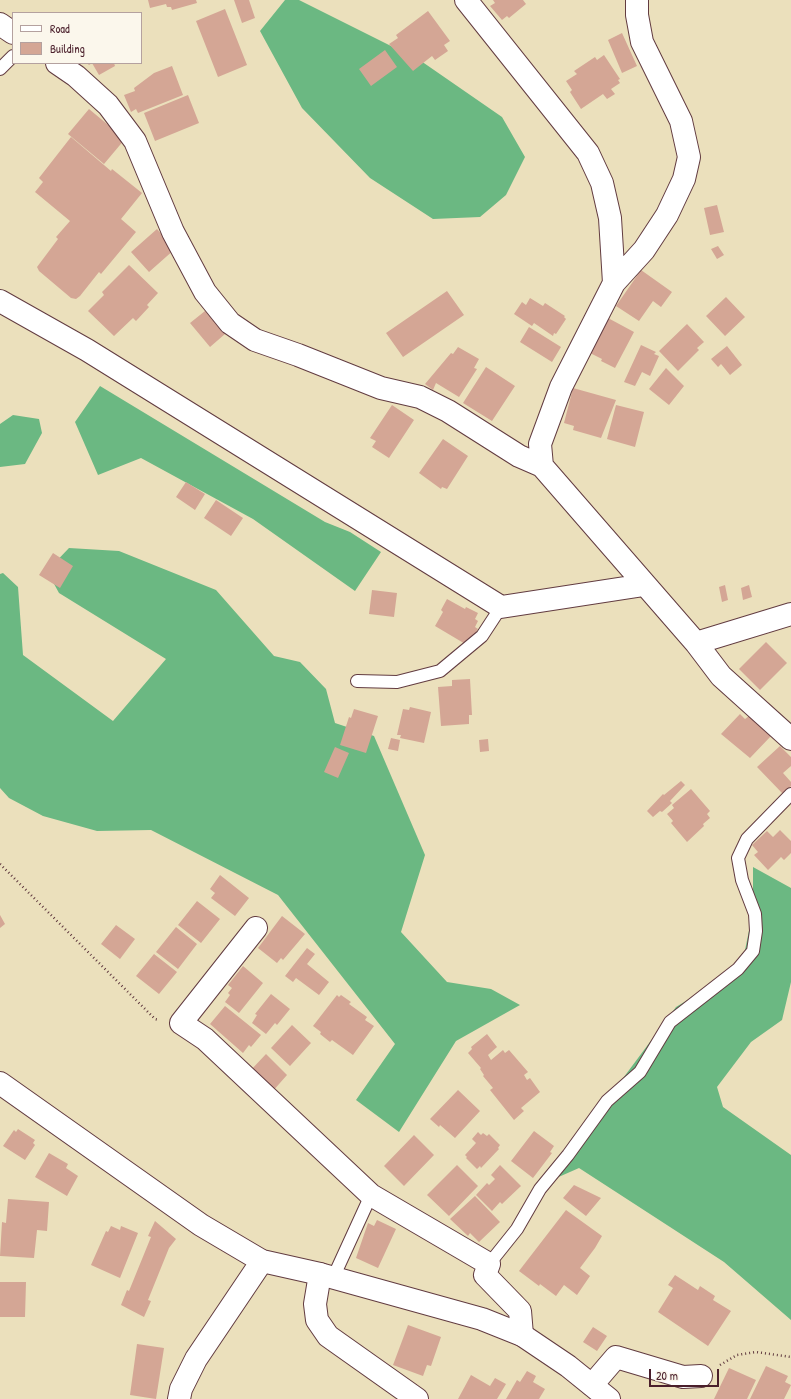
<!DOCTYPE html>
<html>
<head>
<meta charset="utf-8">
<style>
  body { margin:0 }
  #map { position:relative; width:791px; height:1399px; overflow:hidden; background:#ebe0bc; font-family:"Patrick Hand",sans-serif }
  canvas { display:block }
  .legend { position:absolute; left:12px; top:12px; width:130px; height:52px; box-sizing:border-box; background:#fbf7ec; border:1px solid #b4a19f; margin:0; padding:5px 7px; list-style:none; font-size:12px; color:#4a1f2b }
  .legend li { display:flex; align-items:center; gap:8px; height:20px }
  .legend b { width:20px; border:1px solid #b4a19f }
  .scale { position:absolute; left:649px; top:1369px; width:70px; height:18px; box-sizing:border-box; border:2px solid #4a1f2b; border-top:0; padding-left:5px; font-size:12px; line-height:14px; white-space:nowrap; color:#4a1f2b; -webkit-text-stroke:3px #fbf7ec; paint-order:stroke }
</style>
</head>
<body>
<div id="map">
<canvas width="791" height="1399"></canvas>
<ul class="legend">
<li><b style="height:5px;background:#fff"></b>Road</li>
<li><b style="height:11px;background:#d4a695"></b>Building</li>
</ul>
<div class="scale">20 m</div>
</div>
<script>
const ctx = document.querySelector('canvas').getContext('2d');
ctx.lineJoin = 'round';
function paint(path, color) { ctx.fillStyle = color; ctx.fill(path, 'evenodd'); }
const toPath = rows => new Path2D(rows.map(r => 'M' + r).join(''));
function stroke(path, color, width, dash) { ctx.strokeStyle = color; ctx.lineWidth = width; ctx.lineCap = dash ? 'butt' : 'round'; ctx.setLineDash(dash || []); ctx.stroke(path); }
const forest = toPath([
  [285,0,299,0,421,61,502,117,525,157,506,195,480,217,433,219,370,178,302,108,260,31],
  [100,386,325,522,350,532,381,552,355,591,253,519,141,458,98,475,75,422],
  [13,415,39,419,42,433,25,464,0,467,0,424],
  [69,548,119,551,216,590,274,656,300,662,326,689,335,723,374,736,425,855,401,932,447,982,491,989,520,1005,456,1041,399,1132,356,1100,395,1044,278,895,151,830,97,831,43,816,9,798,0,788,0,574,3,573,18,587,23,655,113,721,166,659,59,593,47,571],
  [753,867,791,888,791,982,782,1020,751,1042,717,1087,723,1107,791,1155,791,1320,724,1262,579,1168,545,1183,676,1007,732,973,744,955,753,911]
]);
const building = toPath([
  [148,0,196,0,197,3,172,10,171,7,167,7,166,4,150,8],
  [234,0,249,0,255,18,242,23],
  [493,0,523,0,526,4,509,18,507,16,502,20,490,6,495,3],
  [225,9,247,65,218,77,196,21],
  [428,11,450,41,444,45,448,51,435,60,432,56,413,71,389,44,398,38,396,35],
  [622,33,637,66,622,73,608,40],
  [385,50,397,67,371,86,359,69],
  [604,55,620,79,618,80,620,83,611,89,615,94,607,99,603,94,581,109,570,92,572,90,566,81,577,74,574,71,595,57,597,60],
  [87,63,114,63,115,66,99,75,92,63,89,65],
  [172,66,183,95,138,113,136,109,131,112,124,95,135,91,134,88,154,73],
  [188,95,199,123,155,141,144,113],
  [89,109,125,139,104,164,68,134],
  [71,137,111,171,112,169,142,193,121,219,136,232,101,274,99,272,80,296,76,299,71,298,39,271,37,267,58,239,56,237,70,221,35,192,43,182,39,178],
  [717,205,724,232,710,235,704,208],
  [157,229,175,249,149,272,131,252],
  [718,246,724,255,717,259,711,249],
  [129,265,158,293,147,305,149,307,136,321,133,318,114,336,88,311,104,295,102,292],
  [641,270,672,292,661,307,653,301,639,321,616,306],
  [447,291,464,315,403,357,386,333],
  [726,297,745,317,725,336,706,316],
  [530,298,543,306,545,303,565,316,564,317,566,319,556,334,554,333,553,336,534,323,532,326,514,314,522,302,526,305],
  [205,311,225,334,210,347,190,323],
  [608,318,634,332,615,368,601,361,602,359,590,353],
  [687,324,704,342,697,348,699,350,678,371,659,351],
  [529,327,561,347,552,362,520,342],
  [641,345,656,352,654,354,659,356,650,376,642,372,635,386,624,382],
  [727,346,742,365,730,375,721,364,718,367,711,359],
  [458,347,479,359,474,368,477,369,459,397,436,383,433,390,425,384,451,353,453,354],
  [486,367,515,386,492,421,463,403],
  [666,368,684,386,669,405,649,389],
  [573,388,616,400,601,438,573,430,574,426,564,423],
  [392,405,414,420,389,458,372,447,376,441,370,438],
  [616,405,644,412,635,447,607,439],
  [443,439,468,456,447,489,442,487,441,489,419,473],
  [186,482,205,494,195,510,176,497],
  [216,500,243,518,231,536,204,518],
  [53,553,73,566,60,588,39,575],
  [725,585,728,600,722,602,719,587],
  [749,585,752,597,743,600,741,588],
  [372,590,397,593,394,617,369,614],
  [447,599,465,609,466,607,478,613,475,619,478,621,475,627,478,629,467,645,435,626,443,612,441,610],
  [766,642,787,663,760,690,739,669],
  [470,679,472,715,469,715,469,724,441,726,438,687,452,686,452,680],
  [410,707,431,712,424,743,400,738,401,735,397,735,403,709,409,710],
  [354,709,378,716,366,753,340,745,349,717,351,718],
  [740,714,745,719,749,716,771,736,750,758,721,734],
  [391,738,400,740,398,751,388,749],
  [488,739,489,751,480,752,479,740],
  [780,746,791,757,791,766,783,773,791,782,791,786,783,794,757,767],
  [335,747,349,753,338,778,324,772],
  [681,781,685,785,670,801,672,803,662,812,660,811,653,817,647,811,663,794,664,795],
  [691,789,710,811,707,814,710,818,703,824,704,826,687,842,671,823,673,821,667,814,674,808,672,805],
  [780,830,791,841,791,853,784,860,781,857,768,870,754,855,758,852,752,845,767,831,773,837],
  [220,875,249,898,235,916,211,898,215,893,210,889],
  [197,901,220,919,201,943,178,925],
  [0,915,5,924,0,928],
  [282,916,305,934,283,960,281,958,277,963,258,948],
  [116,925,135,939,120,959,101,944],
  [176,927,197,944,178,969,156,952],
  [307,948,315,954,307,964,329,982,319,995,296,978,293,982,285,976],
  [154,954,177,972,159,994,136,976],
  [243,966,263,983,239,1013,225,1002,230,995,228,993,232,988,228,985],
  [271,994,290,1009,277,1025,275,1023,266,1034,252,1023,257,1015,255,1014],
  [337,995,339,997,341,995,351,1002,349,1004,367,1017,365,1020,374,1026,353,1055,332,1040,330,1042,320,1034,321,1032,313,1026],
  [225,1006,261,1035,251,1047,249,1045,243,1053,210,1024],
  [292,1025,311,1043,290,1066,271,1048],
  [487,1034,497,1047,488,1055,491,1060,503,1050,505,1053,509,1050,528,1072,524,1075,527,1080,530,1078,540,1092,521,1108,524,1111,514,1120,490,1090,493,1088,483,1076,484,1075,480,1069,481,1068,468,1053,472,1049,471,1047],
  [266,1054,287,1075,272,1092,250,1071],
  [458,1090,480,1111,455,1138,440,1125,439,1127,430,1119],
  [18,1129,35,1140,33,1143,35,1145,25,1160,3,1146,14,1130,16,1132],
  [534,1131,554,1146,550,1152,552,1153,533,1178,511,1161],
  [478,1132,481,1135,483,1133,487,1136,489,1134,500,1145,498,1148,499,1149,481,1168,480,1166,477,1169,466,1158,467,1157,465,1155,476,1143,472,1139],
  [414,1135,434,1155,404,1186,384,1166],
  [49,1153,68,1164,66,1168,78,1176,67,1196,35,1177],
  [457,1165,478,1186,449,1216,427,1195],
  [500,1165,521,1186,502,1204,500,1202,492,1211,476,1195,487,1183,489,1185,495,1179,491,1175],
  [574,1185,601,1198,586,1216,563,1198],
  [475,1196,500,1222,479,1242,470,1233,468,1236,450,1219],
  [8,1199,49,1202,47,1231,37,1230,34,1258,0,1256,2,1222,6,1223],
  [566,1210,602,1236,595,1248,580,1268,590,1276,577,1295,564,1285,556,1296,540,1284,539,1286,519,1271],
  [377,1220,396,1229,378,1268,356,1258,368,1223,374,1226],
  [155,1221,176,1239,169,1248,148,1300,151,1301,144,1317,121,1305,127,1290,129,1291,151,1237,148,1236],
  [111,1226,120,1230,121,1226,138,1233,120,1278,91,1265,106,1231,108,1232],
  [675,1275,698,1290,700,1286,715,1296,713,1300,731,1311,708,1346,658,1312,673,1288,668,1285],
  [0,1282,26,1282,25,1317,0,1317],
  [408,1325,441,1337,431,1366,427,1365,423,1376,393,1365],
  [593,1327,607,1336,597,1351,583,1342],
  [137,1344,164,1348,156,1399,130,1395],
  [766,1366,788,1376,785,1382,791,1385,784,1399,750,1399],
  [729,1368,756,1380,747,1399,714,1399],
  [527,1371,536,1376,533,1382,545,1389,539,1399,506,1399,517,1380,520,1382],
  [471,1375,490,1386,495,1378,506,1384,497,1399,458,1399]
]);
const path = toPath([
  [0,864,155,1019,159,1020],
  [720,1365,737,1355,756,1352,791,1357]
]);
const service = toPath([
  [0,69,13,56],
  [357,681,397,682,440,671,482,636,501,607],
  [489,1264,517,1229,540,1189,568,1155,607,1101,640,1072,670,1022,738,969,753,951,756,931,755,914,742,880,738,858,747,839,791,794],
  [333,1278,371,1195]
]);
const minor = toPath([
  [466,0,588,153,602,183,610,218,614,283],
  [0,24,13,33],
  [57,63,76,76,108,105,135,141,173,232,205,292,230,323,255,340,298,355,381,388,420,397,448,411,519,456,542,466,696,643,721,676,791,739],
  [0,301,87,350,501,607,644,585],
  [542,466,540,444,561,387,614,283,644,250,667,215,684,179,689,157,681,121,642,42,637,15,637,0],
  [696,643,791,614],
  [256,928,181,1023,205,1039,371,1195,489,1264,485,1275,520,1311,522,1335],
  [320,1274,315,1304,317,1320,328,1336,417,1399],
  [592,1385,616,1357,683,1377,701,1376],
  [179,1399,181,1389,196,1359,262,1261]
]);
const tertiary = toPath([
  [0,1083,201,1225,262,1261,320,1274,482,1319,522,1335,568,1366,609,1399]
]);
paint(forest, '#6bb882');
paint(building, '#d4a695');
stroke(service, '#623c41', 14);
stroke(minor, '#623c41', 24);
stroke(tertiary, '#623c41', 24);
stroke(path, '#623c41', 2.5, [1, 3]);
stroke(service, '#fff', 12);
stroke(minor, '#fff', 22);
stroke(tertiary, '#fff', 22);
</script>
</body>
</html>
